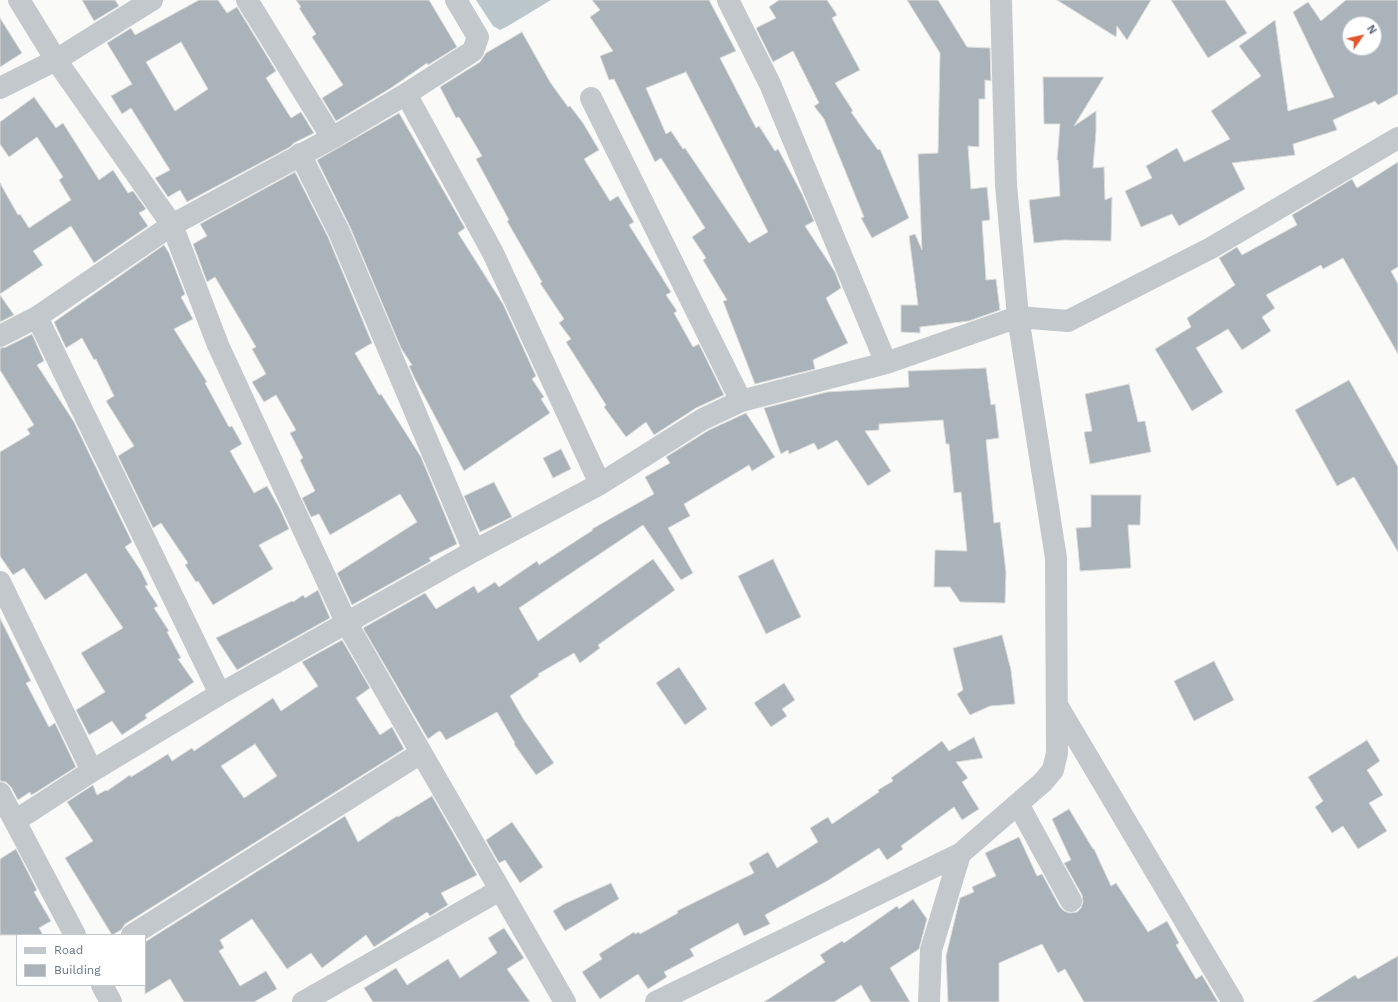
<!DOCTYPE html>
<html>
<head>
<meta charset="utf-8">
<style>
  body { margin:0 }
  #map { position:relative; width:1398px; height:1002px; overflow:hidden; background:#fafaf8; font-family:"Work Sans",sans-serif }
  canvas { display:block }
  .legend { position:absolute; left:16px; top:934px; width:130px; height:52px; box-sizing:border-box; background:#fff; border:1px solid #c1c8cd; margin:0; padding:5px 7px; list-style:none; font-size:12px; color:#657683 }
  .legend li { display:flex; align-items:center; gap:8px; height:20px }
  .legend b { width:20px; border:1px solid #c1c8cd }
  .north { position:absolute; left:1342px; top:16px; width:40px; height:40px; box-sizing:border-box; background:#fff; border:1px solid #c1c8cd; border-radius:50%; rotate:56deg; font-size:11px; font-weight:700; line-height:16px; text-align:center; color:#657683 }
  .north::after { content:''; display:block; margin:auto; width:14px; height:18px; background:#e4572e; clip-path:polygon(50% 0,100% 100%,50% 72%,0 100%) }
</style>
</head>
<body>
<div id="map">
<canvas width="1398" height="1002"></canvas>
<ul class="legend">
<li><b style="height:5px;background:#c3c8cc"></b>Road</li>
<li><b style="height:11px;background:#aab3b9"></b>Building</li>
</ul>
<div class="north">N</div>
</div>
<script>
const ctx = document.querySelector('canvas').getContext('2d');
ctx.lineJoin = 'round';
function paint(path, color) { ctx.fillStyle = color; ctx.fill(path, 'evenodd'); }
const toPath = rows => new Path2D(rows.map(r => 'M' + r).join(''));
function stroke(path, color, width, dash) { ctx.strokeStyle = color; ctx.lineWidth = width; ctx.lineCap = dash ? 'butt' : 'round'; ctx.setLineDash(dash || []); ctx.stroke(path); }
const water = toPath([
  [476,0,551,0,508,26,500,30,493,26]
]);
const building = toPath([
  [82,0,115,0,119,6,94,21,82,0],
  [199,0,218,0,227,13,237,7,276,71,266,78,291,118,301,112,314,133,294,143,290,147,187,202,180,190,168,197,155,178,170,170,131,108,122,114,111,96,132,84,107,43,131,28,135,35,199,0],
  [181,42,208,89,175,111,146,62,181,42],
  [296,0,429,0,457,47,428,65,427,63,391,88,336,121,322,98,343,85,312,37,316,34,299,8,301,7,296,0],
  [592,0,709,0,736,51,720,58,756,128,759,126,775,151,778,149,802,194,814,221,805,226,835,272,841,288,826,298,848,343,813,360,815,369,755,384,723,301,727,300,703,260,706,258,692,237,705,228,661,158,655,162,614,79,609,80,600,56,613,51,590,17,600,10,592,0],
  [686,72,768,232,749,243,685,148,683,149,671,131,666,134,646,88,686,72],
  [779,0,827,0,837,15,832,18,860,70,835,83,853,111,851,112,878,150,880,149,909,218,872,238,861,218,864,217,824,119,814,106,819,103,793,51,773,62,756,28,776,18,769,7,779,0],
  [907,0,938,0,967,47,990,48,991,81,985,80,985,99,979,99,979,147,968,146,971,189,987,187,990,220,982,221,986,280,996,279,1000,310,969,321,920,327,920,333,901,332,901,305,918,305,909,236,915,234,922,250,918,154,938,153,940,53,907,0],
  [1057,0,1151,0,1127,40,1117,26,1116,37,1057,0],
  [1171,0,1225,0,1247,33,1208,58,1171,0],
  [1346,0,1398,0,1398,94,1378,105,1375,101,1333,120,1337,130,1293,144,1295,155,1232,163,1245,189,1179,226,1172,214,1141,227,1125,191,1152,178,1146,166,1177,148,1184,162,1230,139,1211,111,1261,76,1239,46,1275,20,1288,111,1334,97,1293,12,1308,2,1321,21,1346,0],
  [1350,24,1374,24,1374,48,1350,48,1350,24],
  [0,18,22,53,0,67,0,18],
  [522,32,550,82,568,107,570,106,583,123,599,150,584,159,610,201,618,196,634,222,629,225,671,292,666,295,677,311,674,313,693,347,699,344,724,395,696,408,654,435,646,422,626,437,604,407,606,405,566,342,571,339,559,323,564,319,540,283,542,282,507,221,509,220,476,159,482,156,459,117,456,118,440,87,480,62,486,53,522,32],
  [1043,77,1104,77,1074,126,1096,111,1096,132,1093,168,1104,167,1105,200,1112,197,1111,241,1064,240,1034,243,1029,200,1060,196,1058,160,1057,160,1060,124,1044,124,1043,77],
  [34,97,56,128,63,123,99,180,113,170,128,193,133,191,146,209,139,213,148,226,94,263,71,226,33,251,43,265,0,294,0,183,18,215,20,214,29,228,71,200,59,180,63,177,37,137,9,157,0,144,0,122,34,97],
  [399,113,465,228,458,233,503,304,536,376,532,379,544,397,541,399,550,413,464,471,415,379,409,366,412,365,401,348,350,227,317,160,399,113],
  [1398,162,1398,267,1391,271,1398,284,1398,354,1343,258,1323,269,1321,265,1266,295,1275,308,1262,317,1271,331,1242,350,1228,329,1196,348,1223,392,1192,411,1155,349,1191,327,1187,318,1235,285,1219,258,1237,247,1242,255,1297,225,1292,215,1352,179,1357,188,1398,162],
  [295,172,328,237,372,343,355,353,379,395,381,394,421,457,457,544,429,558,431,561,352,605,337,573,417,522,400,494,330,535,319,514,311,517,302,498,315,491,300,460,303,458,290,433,296,430,276,395,264,402,252,382,266,374,252,349,256,347,215,277,207,282,193,244,207,236,200,224,295,172],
  [164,245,169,253,185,294,181,297,193,319,174,329,207,382,205,383,229,427,232,426,242,444,230,451,254,493,267,486,280,509,289,529,259,545,273,569,213,605,198,581,196,582,185,565,188,563,161,523,153,528,118,456,134,446,106,401,114,396,96,359,94,360,82,338,66,348,54,322,164,245],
  [0,295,14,315,0,322,0,295],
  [32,334,44,361,37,365,74,422,132,542,125,547,141,571,148,585,145,586,158,606,154,608,169,631,167,632,181,658,178,659,194,682,145,715,147,718,122,735,112,721,89,735,76,710,105,692,81,653,123,628,86,573,45,600,24,568,13,575,0,556,0,452,30,434,27,429,34,425,0,370,0,348,6,347,32,334],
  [986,368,991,405,995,404,999,438,986,440,994,523,1000,522,1006,572,1005,603,960,602,950,587,934,587,935,550,967,551,961,492,954,493,949,444,946,444,943,420,879,424,879,430,865,431,891,471,868,486,837,440,818,450,814,443,789,454,788,450,781,454,764,408,827,392,909,387,908,371,986,368],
  [1349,380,1398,467,1398,552,1354,477,1337,486,1295,410,1349,380],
  [1129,384,1138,422,1145,421,1151,452,1090,464,1084,432,1092,431,1085,394,1129,384],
  [746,413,775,457,752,471,749,465,684,504,690,516,668,528,693,573,681,580,643,525,519,608,538,641,653,559,675,590,598,645,600,648,580,663,574,653,538,674,539,676,510,696,524,720,554,763,536,775,514,744,515,743,497,712,446,740,441,732,439,731,428,739,363,628,425,593,436,609,474,586,478,593,495,582,499,587,537,561,539,565,593,530,592,529,654,494,645,477,670,463,666,457,709,430,746,413],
  [561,449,571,469,553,478,543,458,561,449],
  [494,482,512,517,480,532,464,496,494,482],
  [1091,495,1141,495,1140,525,1128,525,1131,568,1080,571,1076,528,1091,527,1091,495],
  [773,559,801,617,766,634,738,576,773,559],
  [318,590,330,618,237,670,216,638,292,601,293,602,303,595,305,598,318,590],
  [0,618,31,681,26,683,49,727,55,723,76,767,35,793,31,795,30,792,18,800,11,787,6,782,0,781,0,618],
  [1002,635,1011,670,1015,704,990,706,970,715,957,694,963,690,953,648,1002,635],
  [342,640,370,688,356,698,380,735,392,727,404,749,125,924,121,930,112,935,65,858,93,841,67,802,93,785,97,795,106,790,107,791,130,775,131,777,168,754,172,761,192,748,194,751,273,698,281,711,318,686,302,662,342,640],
  [255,744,277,776,244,798,221,766,255,744],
  [1214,661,1234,700,1194,721,1174,681,1214,661],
  [679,667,707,709,685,725,656,683,679,667],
  [784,683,795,700,782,709,787,716,771,727,754,703,784,683],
  [974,737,983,758,956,762,968,778,962,782,979,809,962,820,954,807,901,846,903,849,887,860,879,848,827,881,765,915,770,924,744,936,738,923,690,949,694,956,664,972,667,977,648,989,638,974,600,999,582,972,602,959,599,954,634,932,635,934,639,932,640,934,678,913,677,911,754,873,749,863,768,852,777,868,818,842,810,828,828,817,832,824,879,792,878,790,893,781,891,778,942,741,949,751,974,737],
  [1367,740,1380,761,1367,770,1383,795,1369,803,1387,831,1358,849,1343,826,1332,833,1315,807,1323,801,1308,777,1367,740],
  [432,796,477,875,441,893,448,905,430,916,427,912,374,947,366,935,322,968,311,953,287,969,252,919,220,940,224,948,219,951,240,986,266,971,277,989,254,1002,184,1002,170,979,145,994,145,942,345,816,358,842,397,816,398,817,432,796],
  [1069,809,1093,849,1094,849,1111,886,1116,883,1148,932,1167,921,1179,943,1176,945,1196,979,1202,975,1218,1002,1084,1002,1065,969,1058,973,1042,944,999,963,999,1002,948,1002,946,956,960,898,974,892,972,887,996,876,985,853,1019,837,1037,876,1042,874,1060,907,1064,911,1070,913,1077,912,1081,908,1083,902,1082,895,1064,863,1071,860,1052,819,1069,809],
  [512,822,543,867,520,883,505,860,499,863,486,840,512,822],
  [16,849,37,890,34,892,51,921,39,928,43,935,0,935,0,859,16,849],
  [611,883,619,899,565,931,553,911,564,904,611,883],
  [913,899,927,919,919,949,890,968,910,1002,871,1002,861,985,834,1002,764,1002,825,962,820,955,842,941,844,943,897,906,899,909,913,899],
  [504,928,524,958,507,969,530,1002,373,1002,364,988,396,968,407,985,448,959,460,978,497,953,488,938,504,928],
  [1398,956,1398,1002,1312,1002,1355,975,1358,979,1398,956]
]);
const minor = toPath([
  [19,0,56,60,172,225,218,345,347,624,565,1002],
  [247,0,332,138],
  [728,0,770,84,886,363,1018,317,1068,321,1211,248,1398,138],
  [0,88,56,60,152,0],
  [406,94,493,253,600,484],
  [591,98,741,401],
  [300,154,339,232,474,551],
  [37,317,172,225,332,138,406,94,473,51,478,37,456,0],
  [0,336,37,317,220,694],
  [0,582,92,771],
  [1057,705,1233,1002],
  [0,793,75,935],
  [1018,804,1071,901],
  [15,821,92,771,220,694,474,551,600,484,703,419,741,401,886,363],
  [132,935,421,753],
  [102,985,111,1002],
  [303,1002,500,890],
  [656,1002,960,854],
  [929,1002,931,950,960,854,1043,782,1053,770,1057,753,1056,558,1018,317,1006,185,1001,0]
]);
paint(water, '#bbc7cb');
paint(building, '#aab3b9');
stroke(building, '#dcdcda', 1);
stroke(minor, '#c3c8cc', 22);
</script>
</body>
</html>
